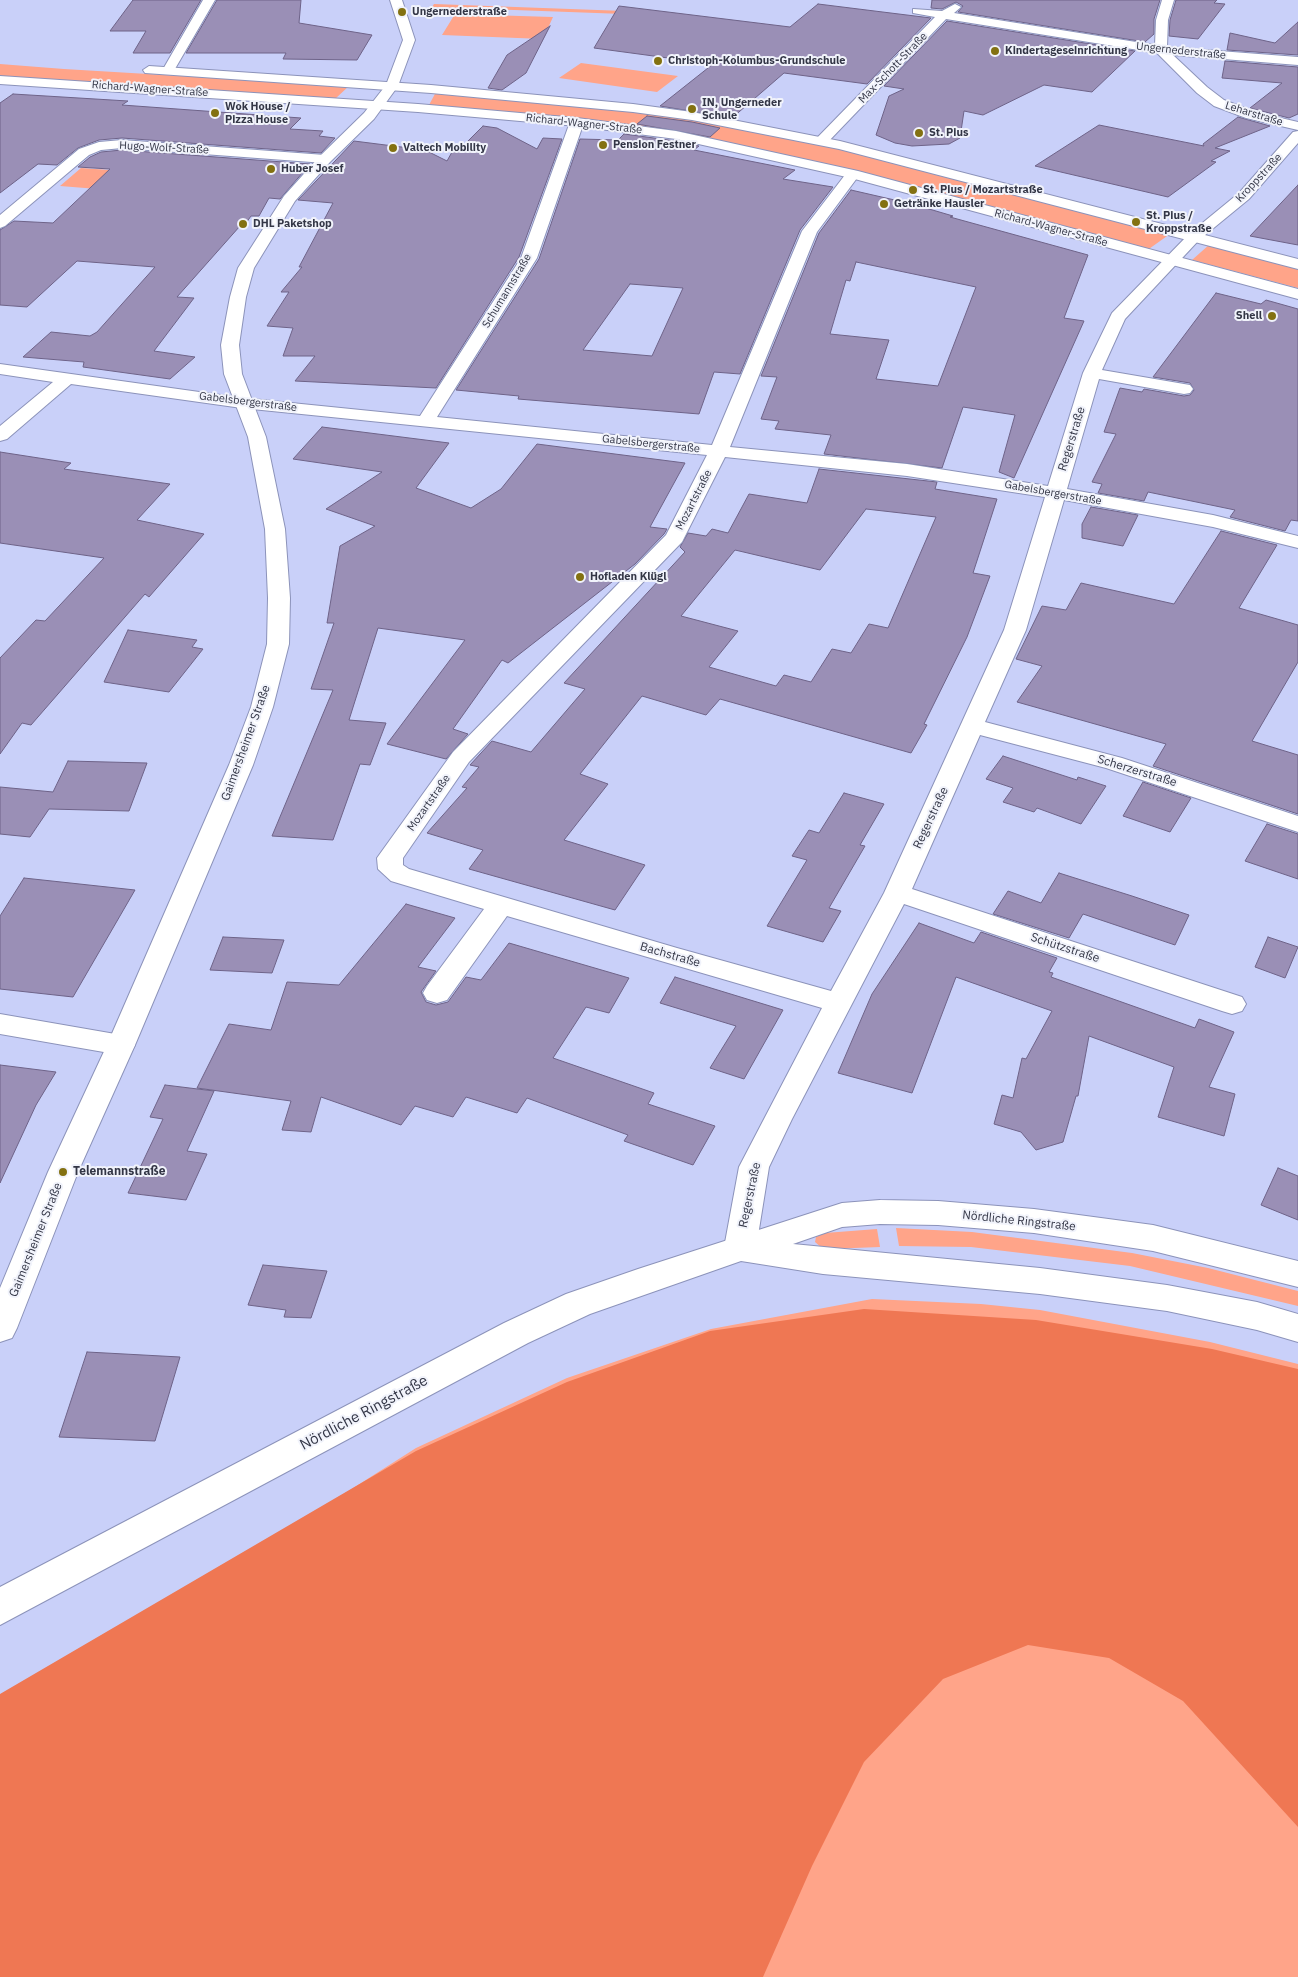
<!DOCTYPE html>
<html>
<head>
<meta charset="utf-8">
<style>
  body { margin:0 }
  canvas { display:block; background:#c9d0f9 }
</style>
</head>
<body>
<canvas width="1298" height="1977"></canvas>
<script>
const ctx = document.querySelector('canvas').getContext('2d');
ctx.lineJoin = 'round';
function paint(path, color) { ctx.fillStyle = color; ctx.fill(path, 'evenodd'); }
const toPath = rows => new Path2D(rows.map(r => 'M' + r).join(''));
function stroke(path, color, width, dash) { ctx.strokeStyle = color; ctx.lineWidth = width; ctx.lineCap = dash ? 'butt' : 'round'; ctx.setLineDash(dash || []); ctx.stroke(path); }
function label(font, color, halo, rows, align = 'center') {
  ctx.font = font + ' "IBM Plex Sans",sans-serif'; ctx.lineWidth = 4; ctx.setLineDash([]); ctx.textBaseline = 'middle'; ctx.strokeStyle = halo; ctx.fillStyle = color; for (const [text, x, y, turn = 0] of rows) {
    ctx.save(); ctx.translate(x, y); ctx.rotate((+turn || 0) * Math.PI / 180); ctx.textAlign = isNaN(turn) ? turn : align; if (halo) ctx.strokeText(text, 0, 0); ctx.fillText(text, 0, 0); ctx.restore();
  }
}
const green = toPath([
  [434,4,652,12,651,15,432,7],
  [455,14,553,17,543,39,442,35],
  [581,63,678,76,657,92,559,78],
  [0,64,64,69,349,86,335,99,0,78],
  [436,92,613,109,715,123,834,147,1170,234,1146,251,693,135,615,123,429,105],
  [81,168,167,174,148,193,60,186],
  [1210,244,1298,267,1298,288,1192,260],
  [896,1228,972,1232,1132,1253,1208,1268,1298,1291,1298,1306,1130,1266,971,1247,899,1246],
  [877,1229,880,1247,828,1249,822,1248,815,1242,816,1237,825,1233],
  [872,1299,981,1304,1040,1310,1210,1342,1298,1364,1298,1977,0,1977,0,1713,416,1448,567,1378,711,1329]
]);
const forest = toPath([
  [864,1309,1036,1320,1212,1349,1298,1369,1298,1827,1183,1701,1109,1658,1028,1645,943,1679,864,1762,812,1866,763,1977,0,1977,0,1694,416,1451,567,1382,710,1331]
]);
const building = toPath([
  [133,0,201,0,170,53,133,53,146,31,110,31,133,0],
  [217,0,301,0,299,23,372,35,357,60,283,59,286,53,186,53,217,0],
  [932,0,1160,0,1154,19,1154,34,1145,42,958,12,963,6,956,2,942,9,931,8,932,0],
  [1176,0,1217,0,1214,3,1225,4,1198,39,1169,36,1170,20,1176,0],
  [818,4,931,18,867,84,784,73,732,118,660,106,713,64,594,48,619,6,790,27,818,4],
  [947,21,1135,51,1092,92,1044,85,983,115,964,111,960,138,949,144,912,146,895,143,876,135,889,96,904,89,884,86,947,21],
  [1298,22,1298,55,1227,50,1230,33,1275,43,1298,22],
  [550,26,526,73,502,90,488,88,507,55,550,26],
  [1225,61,1298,67,1298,114,1289,118,1250,108,1282,83,1222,78,1225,61],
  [13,94,128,101,122,105,301,118,290,129,323,131,319,136,335,138,321,153,122,138,99,140,78,148,57,165,38,164,0,193,0,103,13,94],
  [647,116,692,122,720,128,710,137,637,124,647,116],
  [1238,117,1270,126,1215,148,1230,151,1211,161,1216,162,1168,197,1035,166,1099,125,1204,146,1203,144,1238,117],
  [483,126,497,128,537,149,543,138,562,139,519,257,436,388,295,381,315,356,283,356,293,328,267,326,289,292,281,292,302,267,299,267,333,203,298,200,354,141,425,150,447,161,452,152,457,152,483,126],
  [624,134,676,141,699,146,694,150,795,170,783,179,833,187,800,230,740,374,714,372,699,414,518,399,519,396,456,390,539,259,580,139,618,140,624,134],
  [630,284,683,288,652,356,583,350,630,284],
  [122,150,310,164,280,199,269,198,259,216,251,216,244,226,240,226,177,297,194,298,154,351,195,357,170,379,83,367,84,362,23,357,51,332,90,336,97,332,155,267,77,261,27,307,0,305,0,230,14,221,53,223,110,169,78,167,90,157,101,152,122,150],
  [1298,185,1298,245,1250,236,1298,185],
  [851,190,912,204,953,216,950,217,1088,255,1064,318,1084,321,1014,478,999,472,1015,415,963,407,942,468,824,454,831,435,775,429,779,421,761,419,777,377,761,376,819,233,851,190],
  [856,262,976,287,938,386,876,379,889,340,830,334,846,280,850,281,856,262],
  [1216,293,1261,304,1266,300,1298,309,1298,521,1291,520,1285,531,1230,517,1235,510,1148,492,1144,501,1098,493,1102,484,1092,482,1116,434,1104,432,1120,388,1142,392,1144,389,1184,396,1190,395,1194,390,1190,383,1153,377,1216,293],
  [322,427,449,443,416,488,471,508,501,489,537,444,685,463,650,527,667,529,664,534,635,564,508,663,502,660,453,729,468,734,446,759,387,744,465,640,378,628,349,720,386,723,370,765,360,764,333,840,272,836,333,690,311,689,334,623,327,623,340,546,375,526,326,509,382,472,293,459,322,427],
  [0,452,71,463,64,469,170,484,137,520,204,534,149,597,145,594,31,725,22,723,0,754,0,658,36,620,45,621,104,558,0,543,0,452],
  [819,469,937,482,935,489,997,499,973,573,990,576,967,637,924,724,927,725,911,753,720,699,706,715,642,696,580,774,608,784,564,840,645,865,615,910,469,869,483,850,427,833,467,788,462,787,479,767,470,765,492,741,531,752,585,689,564,683,685,552,680,547,688,533,706,536,712,529,728,533,749,494,807,503,819,469],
  [866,509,936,517,888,628,869,624,851,653,832,649,811,682,784,675,776,686,709,667,738,631,681,616,735,550,820,570,866,509],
  [1091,507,1138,515,1123,546,1082,538,1082,524,1091,507],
  [1221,531,1277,545,1239,608,1298,625,1298,662,1252,741,1298,755,1298,814,1153,766,1166,744,1017,702,1042,666,1016,659,1042,606,1066,610,1081,583,1174,604,1221,531],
  [128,630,197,640,192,647,203,649,169,692,104,682,128,630],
  [1003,756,1077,780,1078,777,1106,786,1081,824,1037,808,1034,812,1003,802,1013,788,986,779,1003,756],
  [68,761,147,763,129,811,49,809,30,837,0,834,0,787,53,792,68,761],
  [1143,782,1191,798,1170,832,1123,816,1143,782],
  [844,793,884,804,860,845,865,846,829,908,841,911,823,942,767,926,807,860,792,856,809,830,819,833,844,793],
  [1267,824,1298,834,1298,879,1245,861,1267,824],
  [1059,873,1132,896,1189,915,1175,945,1083,914,1069,938,993,914,1008,891,1041,903,1059,873],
  [24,878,135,890,73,997,0,989,0,916,24,878],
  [406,904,455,918,418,967,436,971,421,992,426,1002,436,1005,448,1002,466,977,481,980,509,943,629,978,609,1013,586,1007,553,1058,654,1093,648,1104,715,1126,693,1165,624,1141,628,1135,527,1098,517,1113,466,1097,453,1117,415,1106,401,1125,321,1097,311,1132,282,1130,291,1101,197,1088,229,1024,271,1030,287,982,339,985,406,904],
  [919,923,974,943,981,932,1057,958,1049,972,1053,973,1051,977,1195,1028,1199,1019,1234,1032,1209,1087,1235,1094,1224,1136,1158,1117,1174,1067,1089,1036,1078,1096,1076,1096,1063,1142,1036,1150,1021,1132,994,1124,1002,1095,1013,1098,1022,1058,1026,1059,1052,1011,956,977,912,1093,838,1073,872,994,919,923],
  [223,937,284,940,272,973,210,970,223,937],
  [1268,937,1298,947,1285,978,1255,967,1268,937],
  [675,977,783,1010,744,1079,710,1068,736,1026,660,1003,675,977],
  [0,1065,56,1072,36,1105,0,1183,0,1065],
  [165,1085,214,1091,187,1151,207,1154,186,1200,128,1193,163,1119,150,1117,165,1085],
  [1278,1168,1298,1176,1298,1220,1261,1205,1278,1168],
  [263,1265,327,1271,311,1318,284,1317,286,1310,248,1305,263,1265],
  [87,1352,180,1357,155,1441,59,1437,87,1352]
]);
const street = toPath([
  [203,0,215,0,172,74,164,74,162,71,203,0],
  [1162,0,1174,0,1168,20,1167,47,1298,57,1298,65,1173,55,1207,87,1224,100,1255,112,1298,122,1298,130,1246,118,1214,106,1197,93,1157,53,946,19,826,144,816,144,814,141,935,17,913,13,913,9,942,11,955,4,961,7,954,13,1155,45,1156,20,1162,0],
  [577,118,584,122,537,258,437,417,712,445,802,231,848,171,853,170,860,174,817,232,730,447,907,464,1048,486,1083,373,1112,313,1189,234,1239,193,1293,132,1298,131,1298,143,1249,199,1199,240,1125,319,1102,370,1184,384,1190,385,1193,389,1190,393,1184,394,1099,379,1067,489,1213,515,1298,536,1298,548,1213,527,1064,500,1026,630,985,722,1122,758,1298,816,1298,832,1106,768,980,735,912,889,1242,997,1246,1004,1242,1011,1232,1014,1222,1011,904,904,792,1119,769,1167,756,1248,751,1257,740,1261,729,1257,724,1248,739,1167,822,1008,507,916,447,1000,437,1003,427,1000,423,993,427,986,484,909,391,881,378,869,377,858,453,752,666,535,707,455,242,408,71,384,7,439,0,441,0,426,53,382,0,374,0,364,242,398,420,416,521,258,570,122,577,118],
  [725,457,907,476,1045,497,1004,630,884,893,831,991,677,948,409,869,403,865,403,858,469,762,682,542,725,457],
  [122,140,325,155,332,159,325,163,122,148,101,150,89,155,5,226,0,228,0,215,79,149,99,142,122,140],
  [0,1014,121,1035,131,1038,135,1045,131,1052,121,1055,0,1034,0,1014]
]);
const secondary = toPath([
  [390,0,402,0,415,40,398,86,374,119,330,162,295,201,254,268,246,297,239,345,242,374,266,437,285,529,290,598,289,644,273,707,253,765,135,1045,78,1172,17,1328,12,1338,0,1342,0,1288,48,1172,107,1045,229,765,251,707,267,644,268,598,265,529,248,437,224,374,221,345,230,297,238,268,284,196,320,156,364,113,386,85,403,40,390,0],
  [880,1200,938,1201,1034,1209,1153,1225,1298,1261,1298,1287,1153,1251,1034,1233,938,1225,880,1224,842,1227,793,1244,1040,1268,1167,1285,1257,1302,1298,1314,1298,1342,1257,1330,1167,1311,1040,1294,823,1274,741,1261,590,1314,528,1343,0,1625,0,1587,504,1323,566,1294,638,1269,842,1203,880,1200]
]);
const primary = toPath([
  [149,66,431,85,633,104,692,112,840,141,1298,259,1298,269,839,149,692,120,633,112,431,93,145,73,143,70,149,66],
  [0,76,418,104,577,118,676,131,858,171,1298,289,1298,299,851,178,676,139,577,126,418,112,0,84,0,76]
]);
const markers = [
  [402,12,5,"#837111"],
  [995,51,5,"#837111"],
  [658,61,5,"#837111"],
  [692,109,5,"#837111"],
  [215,113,5,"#837111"],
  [919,133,5,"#837111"],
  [603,145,5,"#837111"],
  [393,148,5,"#837111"],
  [271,169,5,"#837111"],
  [913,190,5,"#837111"],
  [884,204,5,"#837111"],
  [1136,222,5,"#837111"],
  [243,224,5,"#837111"],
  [1272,316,5,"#837111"],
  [580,577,5,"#837111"],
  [63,1172,5,"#837111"]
];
const farPoinames = [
  ["Ungernederstraße",412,12],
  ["Kindertageseinrichtung",1005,51],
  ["Christoph-Kolumbus-Grundschule",668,61],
  ["IN, Ungerneder",702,103],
  ["Schule",702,116],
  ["Wok House /",225,107],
  ["Pizza House",225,120],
  ["St. Pius",929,133],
  ["Pension Festner",613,145],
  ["Valtech Mobility",403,148],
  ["Huber Josef",281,169],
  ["St. Pius / Mozartstraße",923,190],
  ["Getränke Hausler",894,204],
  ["St. Pius /",1146,216],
  ["Kroppstraße",1146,229],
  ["DHL Paketshop",253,224],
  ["Shell",1262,316,"right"],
  ["Hofladen Klügl",590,577]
];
const farStreetnames = [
  ["Ungernederstraße",1181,51,6],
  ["Max-Schott-Straße",893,68,-46],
  ["Richard-Wagner-Straße",150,89,4],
  ["Leharstraße",1254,114,17],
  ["Richard-Wagner-Straße",584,124,6],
  ["Hugo-Wolf-Straße",164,148,3],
  ["Kroppstraße",1259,178,-47],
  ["Richard-Wagner-Straße",1051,228,15],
  ["Schumannstraße",507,291,-59],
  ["Gabelsbergerstraße",248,402,7],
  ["Gabelsbergerstraße",651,444,6],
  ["Gabelsbergerstraße",1053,493,10],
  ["Mozartstraße",694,500,-63],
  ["Mozartstraße",429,803,-55]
];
const streetNames = [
  ["Regerstraße",1072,439,-73],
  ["Gaimersheimer Straße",246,743,-70],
  ["Scherzerstraße",1137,771,17],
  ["Regerstraße",931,818,-65],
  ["Schützstraße",1065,948,18],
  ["Bachstraße",670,955,16],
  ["Regerstraße",750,1195,-78],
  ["Nördliche Ringstraße",1019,1221,6],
  ["Gaimersheimer Straße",36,1240,-68]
];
const poiNames = [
  ["Telemannstraße",73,1172]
];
const nearStreetnames = [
  ["Nördliche Ringstraße",364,1413,-28]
];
paint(green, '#ffa489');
paint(forest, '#ef7753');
paint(building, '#9a8fb6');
stroke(building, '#6e6388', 1);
stroke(street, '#8c93ba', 2);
stroke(secondary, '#8c93ba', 2);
stroke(primary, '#8c93ba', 2);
paint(street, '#fff');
paint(secondary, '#fff');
paint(primary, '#fff');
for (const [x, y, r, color] of markers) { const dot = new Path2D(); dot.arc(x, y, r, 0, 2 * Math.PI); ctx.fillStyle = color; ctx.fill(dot); stroke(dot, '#f1f3fb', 2); }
label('bold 11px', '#333646', '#f1f3fb', farPoinames, 'left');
label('11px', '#333646', '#f1f3fb', farStreetnames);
label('12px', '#333646', '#f1f3fb', streetNames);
label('bold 12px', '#333646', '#f1f3fb', poiNames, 'left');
label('15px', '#333646', '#f1f3fb', nearStreetnames);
</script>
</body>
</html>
